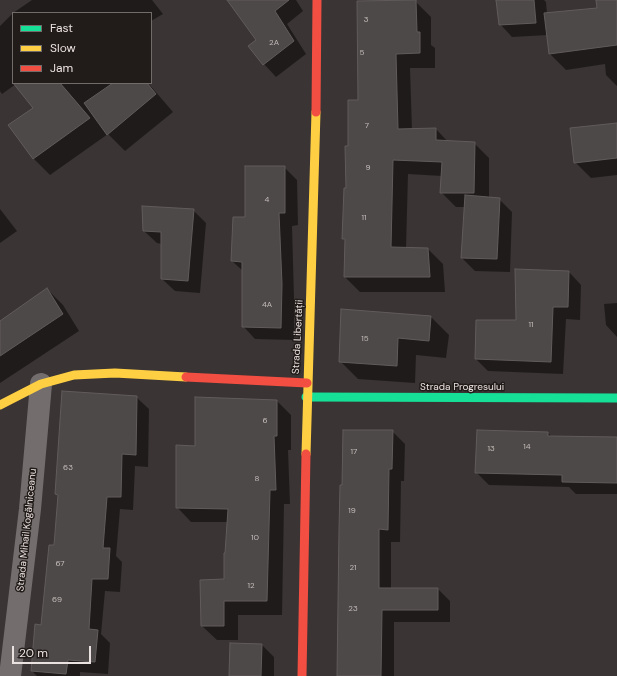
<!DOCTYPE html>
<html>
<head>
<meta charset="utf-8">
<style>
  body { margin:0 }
  #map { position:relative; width:617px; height:676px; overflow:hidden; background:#3a3434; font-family:"DM Sans",sans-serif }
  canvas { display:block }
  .legend { position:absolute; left:12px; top:12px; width:140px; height:72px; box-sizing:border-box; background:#211b1a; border:1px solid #716b69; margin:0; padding:5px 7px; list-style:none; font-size:12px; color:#eae2e0 }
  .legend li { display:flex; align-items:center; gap:8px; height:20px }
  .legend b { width:20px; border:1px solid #716b69 }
  .scale { position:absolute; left:12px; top:646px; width:79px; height:18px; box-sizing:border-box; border:2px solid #eae2e0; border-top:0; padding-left:5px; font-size:12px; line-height:14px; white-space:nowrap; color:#eae2e0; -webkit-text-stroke:3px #211b1a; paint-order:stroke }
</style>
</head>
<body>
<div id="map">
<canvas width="617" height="676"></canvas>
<ul class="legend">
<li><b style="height:5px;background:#16e098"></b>Fast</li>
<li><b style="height:5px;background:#ffcf43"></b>Slow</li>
<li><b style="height:5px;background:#f24e42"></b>Jam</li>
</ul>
<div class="scale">20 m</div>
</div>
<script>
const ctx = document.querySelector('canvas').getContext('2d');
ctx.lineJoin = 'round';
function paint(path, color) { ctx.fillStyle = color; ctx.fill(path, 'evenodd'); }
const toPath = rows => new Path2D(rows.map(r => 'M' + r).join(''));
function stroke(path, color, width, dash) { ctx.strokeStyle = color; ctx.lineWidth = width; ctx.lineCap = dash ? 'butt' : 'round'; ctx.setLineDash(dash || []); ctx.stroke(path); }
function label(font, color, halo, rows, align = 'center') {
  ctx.font = font + ' "DM Sans",sans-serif'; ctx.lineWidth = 3; ctx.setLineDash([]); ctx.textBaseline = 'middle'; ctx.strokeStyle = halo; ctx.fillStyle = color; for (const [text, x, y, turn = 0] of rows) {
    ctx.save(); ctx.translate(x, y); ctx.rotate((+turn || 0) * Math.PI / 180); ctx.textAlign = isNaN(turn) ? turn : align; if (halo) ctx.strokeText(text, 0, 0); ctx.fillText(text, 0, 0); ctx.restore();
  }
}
const shadow = toPath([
  [32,0,152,0,163,14,151,21,151,13,13,13],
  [228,0,296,0,303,11,287,24,306,54,276,77,264,64,257,40],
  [497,0,544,0,546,2,547,14,598,8,597,0,617,0,617,86,606,75,605,64,566,70,550,54,548,35,512,37,500,24],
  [416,2,431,17,431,45,435,48,435,68,410,68,412,130,436,129,448,142,474,143,489,158,489,199,499,199,512,212,510,272,475,271,462,258,465,207,456,207,441,192,442,176,408,174,406,248,428,249,443,264,445,292,360,292,345,277,346,241,343,239,349,147,359,101],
  [13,13,13,83,148,83,173,112,125,151,108,134,50,175,33,158,35,108,16,84,2,94,0,91,0,26],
  [617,124,617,175,591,178,575,162],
  [284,167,297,180,298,225,292,226,294,298,294,340,255,339,243,326,243,271,232,261,246,218],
  [0,209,17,231,0,243],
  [193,210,206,223,200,293,175,291,162,279,162,244,157,243,144,231],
  [569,272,581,285,580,320,566,319,563,374,488,371,476,359],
  [47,289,63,305,79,331,0,383,0,322],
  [617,303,617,337,606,325,604,304],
  [431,317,449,335,446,358,416,355,415,383,358,379,340,361],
  [136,397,149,409,148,467,135,466,133,510,120,509,116,556,122,562,120,592,105,591,101,634,110,643,108,674,80,672,80,676,37,676,32,671,42,626,54,546,59,497,56,494],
  [277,401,291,415,291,450,288,450,290,504,284,504,282,615,238,615,238,640,217,640,202,626,225,580,228,522,191,522,177,507,196,447],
  [392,431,405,444,404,481,401,481,400,542,391,542,391,589,438,589,450,601,450,622,394,622,394,676,339,676,343,486],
  [548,433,552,437,617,437,617,494,576,494,569,487,489,485,476,472],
  [262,645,274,657,274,676,230,676]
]);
const building = toPath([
  [227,0,289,0,275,11,294,41,263,65,248,46,256,40,227,0],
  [416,0,417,32,420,32,420,53,396,54,398,129,436,128,436,140,475,142,474,193,440,193,442,162,393,160,391,247,428,248,430,277,344,277,345,239,342,239,344,188,346,188,345,146,348,146,348,100,358,100,357,1,416,0],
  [496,0,534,0,536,23,499,25,496,0],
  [596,0,617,0,617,45,549,54,544,13,597,8,596,0],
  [13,83,60,83,90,118,33,159,8,125,33,108,13,83],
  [113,83,147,83,156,94,107,135,84,103,113,83],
  [617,123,617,158,574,163,570,128,617,123],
  [245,166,285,166,285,213,279,213,282,284,281,328,242,327,242,262,231,261,233,217,245,217,245,166],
  [465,195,500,198,497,259,461,258,465,195],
  [142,206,194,209,188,281,161,279,161,232,143,231,142,206],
  [515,269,569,271,568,307,553,307,551,362,475,359,476,320,516,320,515,269],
  [47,288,63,314,0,356,0,321,47,288],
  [341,309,431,316,429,341,398,338,397,366,339,362,341,309],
  [62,391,137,396,136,455,122,454,121,497,107,497,103,548,110,548,108,579,92,579,89,629,98,630,95,662,68,660,66,674,31,671,35,624,41,625,49,545,54,545,58,495,55,494,62,391],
  [195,397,277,400,277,436,274,436,276,490,270,490,267,601,224,601,224,626,201,626,200,580,224,579,224,553,225,553,228,509,176,508,176,445,195,446,195,397],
  [343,430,393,430,392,469,389,469,388,530,379,529,379,588,438,588,438,610,382,610,381,676,337,676,339,529,340,485,342,485,343,430],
  [477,430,548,432,548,436,617,437,617,483,562,482,562,475,475,473,477,430],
  [230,643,262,644,261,676,229,676,230,643]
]);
const street = toPath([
  [10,676,30,509,41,384]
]);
const fast = toPath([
  [306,397,617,398]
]);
const slow = toPath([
  [0,405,41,384,74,375,115,373,186,377],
  [306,454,316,112]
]);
const jam = toPath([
  [316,112,317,0],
  [186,377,307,383],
  [302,676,306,454]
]);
const numberNames = [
  ["3",366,20],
  ["2A",274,43],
  ["5",362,53],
  ["7",367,126],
  ["9",368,168],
  ["4",267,200],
  ["11",364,218],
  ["4A",267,305],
  ["11",531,325],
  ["15",365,339],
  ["6",265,421],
  ["14",527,447],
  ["13",491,449],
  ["17",354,452],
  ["63",68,468],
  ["8",257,479],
  ["19",352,511],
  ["10",255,538],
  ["67",60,564],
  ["21",353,568],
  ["12",251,586],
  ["69",57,600],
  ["23",353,609]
];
const streetNames = [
  ["Strada Libertății",298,337,-87],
  ["Strada Progresului",462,387],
  ["Strada Mihail Kogălniceanu",27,530,-84]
];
paint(shadow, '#0007');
paint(building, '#4e4949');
stroke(building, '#615c5b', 1);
stroke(street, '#736e6d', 22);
stroke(fast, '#16e098', 9);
stroke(slow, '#ffcf43', 9);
stroke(jam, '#f24e42', 9);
label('8px', '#c3bcba', null, numberNames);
label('10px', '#eae2e0', '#211b1a', streetNames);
</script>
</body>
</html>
